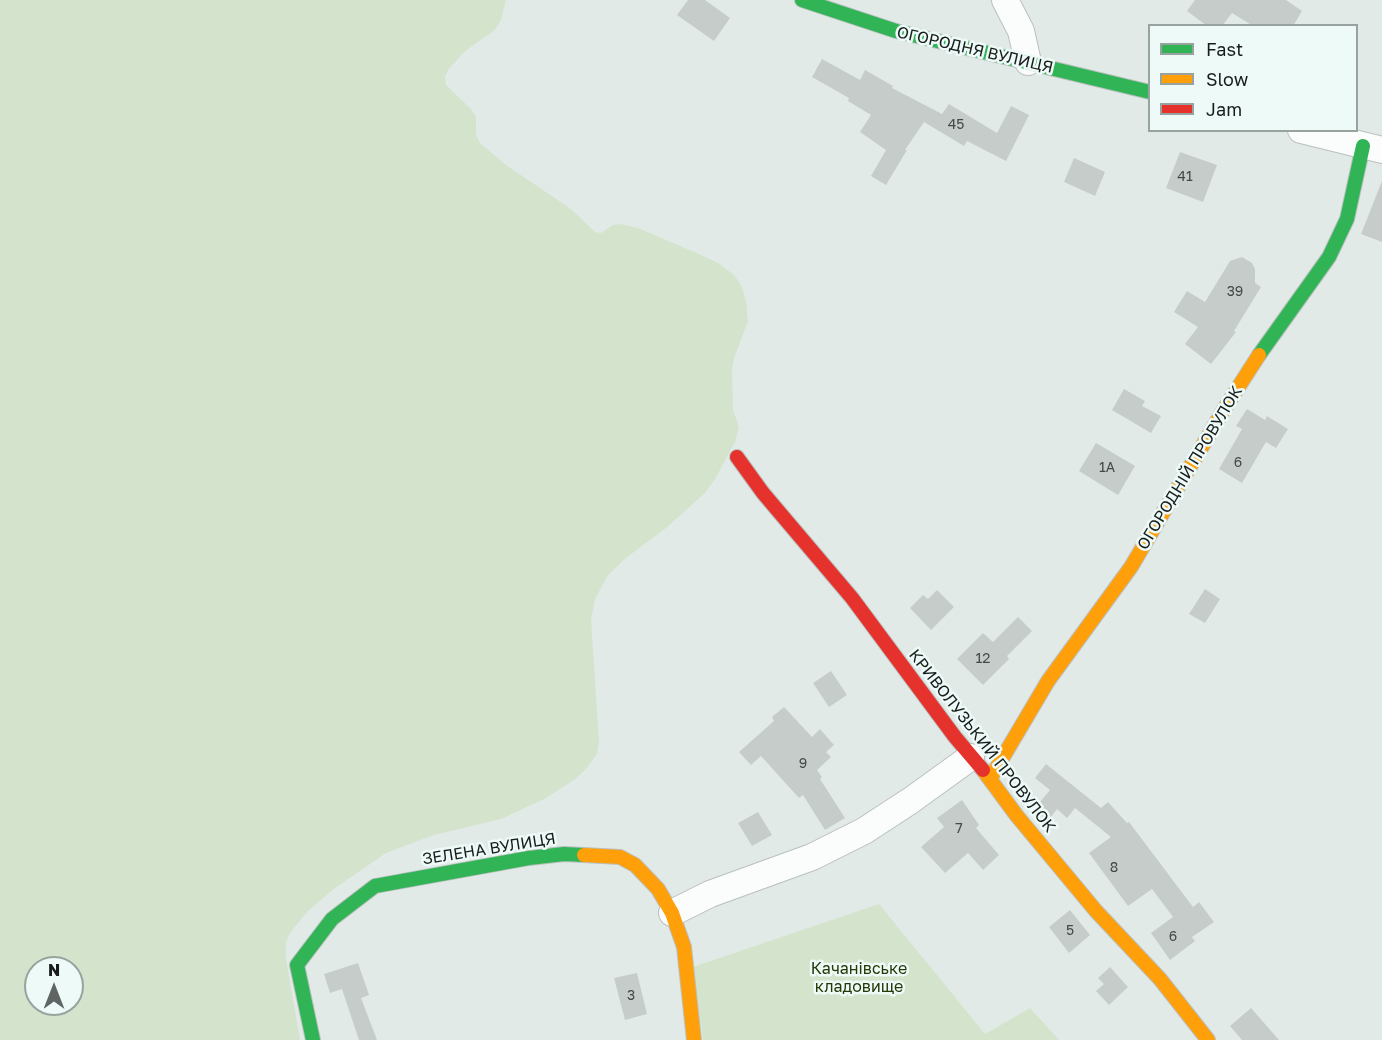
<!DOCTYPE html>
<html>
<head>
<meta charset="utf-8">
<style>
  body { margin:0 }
  #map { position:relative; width:1382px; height:1040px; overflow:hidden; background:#e2eae8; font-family:"Golos Text",sans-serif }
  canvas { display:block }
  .legend { position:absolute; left:1148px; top:24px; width:210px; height:108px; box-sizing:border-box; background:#edfaf7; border:2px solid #98a29f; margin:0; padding:8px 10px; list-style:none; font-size:18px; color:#181d1c }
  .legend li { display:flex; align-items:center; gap:12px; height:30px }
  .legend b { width:30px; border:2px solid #98a29f }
  .north { position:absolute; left:24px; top:956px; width:60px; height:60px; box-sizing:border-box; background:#edfaf7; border:2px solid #98a29f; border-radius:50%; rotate:0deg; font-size:16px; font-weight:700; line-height:24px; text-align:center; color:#181d1c }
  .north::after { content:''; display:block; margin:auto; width:21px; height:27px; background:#5f6563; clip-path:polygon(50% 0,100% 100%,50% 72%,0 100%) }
</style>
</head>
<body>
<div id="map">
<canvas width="1382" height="1040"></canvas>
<ul class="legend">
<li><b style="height:8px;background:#30b455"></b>Fast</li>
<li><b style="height:8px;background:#ff9f0a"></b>Slow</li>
<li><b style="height:8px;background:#e5322d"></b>Jam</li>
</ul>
<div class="north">N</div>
</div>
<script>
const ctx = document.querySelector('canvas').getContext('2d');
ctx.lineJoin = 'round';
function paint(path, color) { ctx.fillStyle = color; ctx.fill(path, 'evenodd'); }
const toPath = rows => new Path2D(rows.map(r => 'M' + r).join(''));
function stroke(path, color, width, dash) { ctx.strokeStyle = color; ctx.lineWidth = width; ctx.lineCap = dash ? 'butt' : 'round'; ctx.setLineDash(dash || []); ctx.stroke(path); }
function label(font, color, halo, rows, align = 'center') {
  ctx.font = font + ' "Golos Text",sans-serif'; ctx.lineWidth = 5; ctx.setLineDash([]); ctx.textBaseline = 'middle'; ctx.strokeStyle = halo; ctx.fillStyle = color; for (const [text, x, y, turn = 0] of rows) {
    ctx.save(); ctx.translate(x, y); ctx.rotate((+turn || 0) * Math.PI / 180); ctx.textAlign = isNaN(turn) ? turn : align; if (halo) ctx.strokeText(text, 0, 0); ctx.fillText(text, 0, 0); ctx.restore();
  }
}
const green = toPath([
  [0,0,506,0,501,20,495,30,464,52,448,70,445,77,446,85,471,109,476,117,476,135,480,143,506,165,571,209,595,232,601,233,613,225,621,224,638,228,699,254,718,263,734,275,741,285,746,301,748,321,734,358,732,370,733,410,739,427,735,442,715,479,704,494,666,528,626,558,608,575,595,599,591,620,599,741,597,754,587,768,574,780,544,799,501,819,434,835,386,853,335,888,307,912,290,933,286,943,286,959,300,1040,0,1040],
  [36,968,72,968,72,1004,36,1004],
  [879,904,985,1034,1030,1008,1059,1040,703,1040,693,967]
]);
const building = toPath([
  [688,0,705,0,730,18,714,41,677,15],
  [1195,0,1286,0,1302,11,1293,26,1253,26,1232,13,1222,26,1207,26,1187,11],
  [822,59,860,80,865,70,893,86,892,88,942,114,949,104,997,133,1011,106,1029,115,1006,161,967,141,964,146,924,122,905,150,907,150,886,185,871,176,886,150,860,132,871,115,848,101,849,98,812,77],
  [1180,152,1217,165,1203,202,1166,188],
  [1074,158,1105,172,1095,196,1064,182],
  [1382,181,1382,242,1361,234],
  [1242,257,1252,263,1255,269,1255,283,1261,287,1234,331,1236,332,1211,364,1185,344,1198,327,1174,312,1187,291,1205,302,1230,261],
  [1124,389,1145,401,1142,406,1161,416,1151,433,1112,410],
  [1247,409,1265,420,1267,416,1288,429,1276,448,1266,442,1242,483,1219,469,1242,429,1236,426],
  [1096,443,1135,466,1118,495,1079,471],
  [1205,589,1220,599,1205,623,1189,614],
  [937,590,954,607,931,630,910,608,923,595,928,599],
  [1018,617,1032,631,1007,656,1009,659,983,685,957,659,983,633,993,642],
  [831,671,847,695,829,707,813,683],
  [784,707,812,737,820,729,834,745,826,752,831,757,817,770,822,777,820,779,845,818,825,830,803,795,799,798,761,756,751,765,739,752,774,721,772,717],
  [1046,764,1101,808,1108,802,1127,823,1129,822,1193,907,1199,902,1214,922,1192,937,1195,941,1170,960,1151,933,1173,917,1152,889,1128,906,1089,853,1111,837,1075,808,1067,818,1057,809,1047,822,1035,808,1050,790,1035,778],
  [962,800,979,825,976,828,999,855,983,870,968,853,945,873,921,847,944,827,937,818],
  [758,812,772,835,752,846,738,823],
  [1070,910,1090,935,1069,953,1049,927],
  [358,963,369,995,361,998,377,1040,359,1040,342,989,330,993,324,974],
  [1110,967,1128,987,1109,1005,1096,991,1104,984,1098,978],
  [637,973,647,1014,625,1020,614,978],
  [1251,1008,1279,1040,1242,1040,1230,1026]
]);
const street = toPath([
  [1005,0,1021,31,1028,62],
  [1301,130,1382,150],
  [672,913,710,894,812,857,864,831,910,801,971,757]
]);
const fast = toPath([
  [802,0,896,31,1150,92],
  [1259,355,1329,257,1347,219,1363,146],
  [313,1040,297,965,332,919,375,886,529,858,564,854,584,855]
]);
const slow = toPath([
  [983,770,1017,816,1096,911,1160,979,1208,1040],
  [990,779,1048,681,1131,567,1223,411,1259,355],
  [584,855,620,857,635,865,658,889,672,913,684,947,694,1040]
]);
const jam = toPath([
  [737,457,763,493,852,598,955,737,983,770]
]);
const numberNames = [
  ["45",956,125],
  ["41",1185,177],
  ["39",1235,292],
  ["6",1238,463],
  ["1А",1107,468],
  ["12",983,659],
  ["9",803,764],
  ["7",959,829],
  ["8",1114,868],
  ["5",1070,931],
  ["6",1173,937],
  ["3",631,996]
];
const streetNames = [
  ["ОГОРОДНЯ ВУЛИЦЯ",975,50,13],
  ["ОГОРОДНІЙ ПРОВУЛОК",1190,468,-59],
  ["КРИВОЛУЗЬКИЙ ПРОВУЛОК",982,741,52],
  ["ЗЕЛЕНА ВУЛИЦЯ",489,849,-9]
];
const parkNames = [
  ["Качанівське",859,969],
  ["кладовище",859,987]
];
paint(green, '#d4e3cc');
paint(building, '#c6ccca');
stroke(street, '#bac0bf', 28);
stroke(fast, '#bac0bf', 16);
stroke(slow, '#bac0bf', 16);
stroke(jam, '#bac0bf', 16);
stroke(street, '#fbfcfc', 26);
stroke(fast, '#30b455', 14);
stroke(slow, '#ff9f0a', 14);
stroke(jam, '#e5322d', 14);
label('14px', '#444948', null, numberNames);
label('16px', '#181d1c', '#edfaf7', streetNames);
label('16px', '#243905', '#edfaf7', parkNames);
</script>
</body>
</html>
